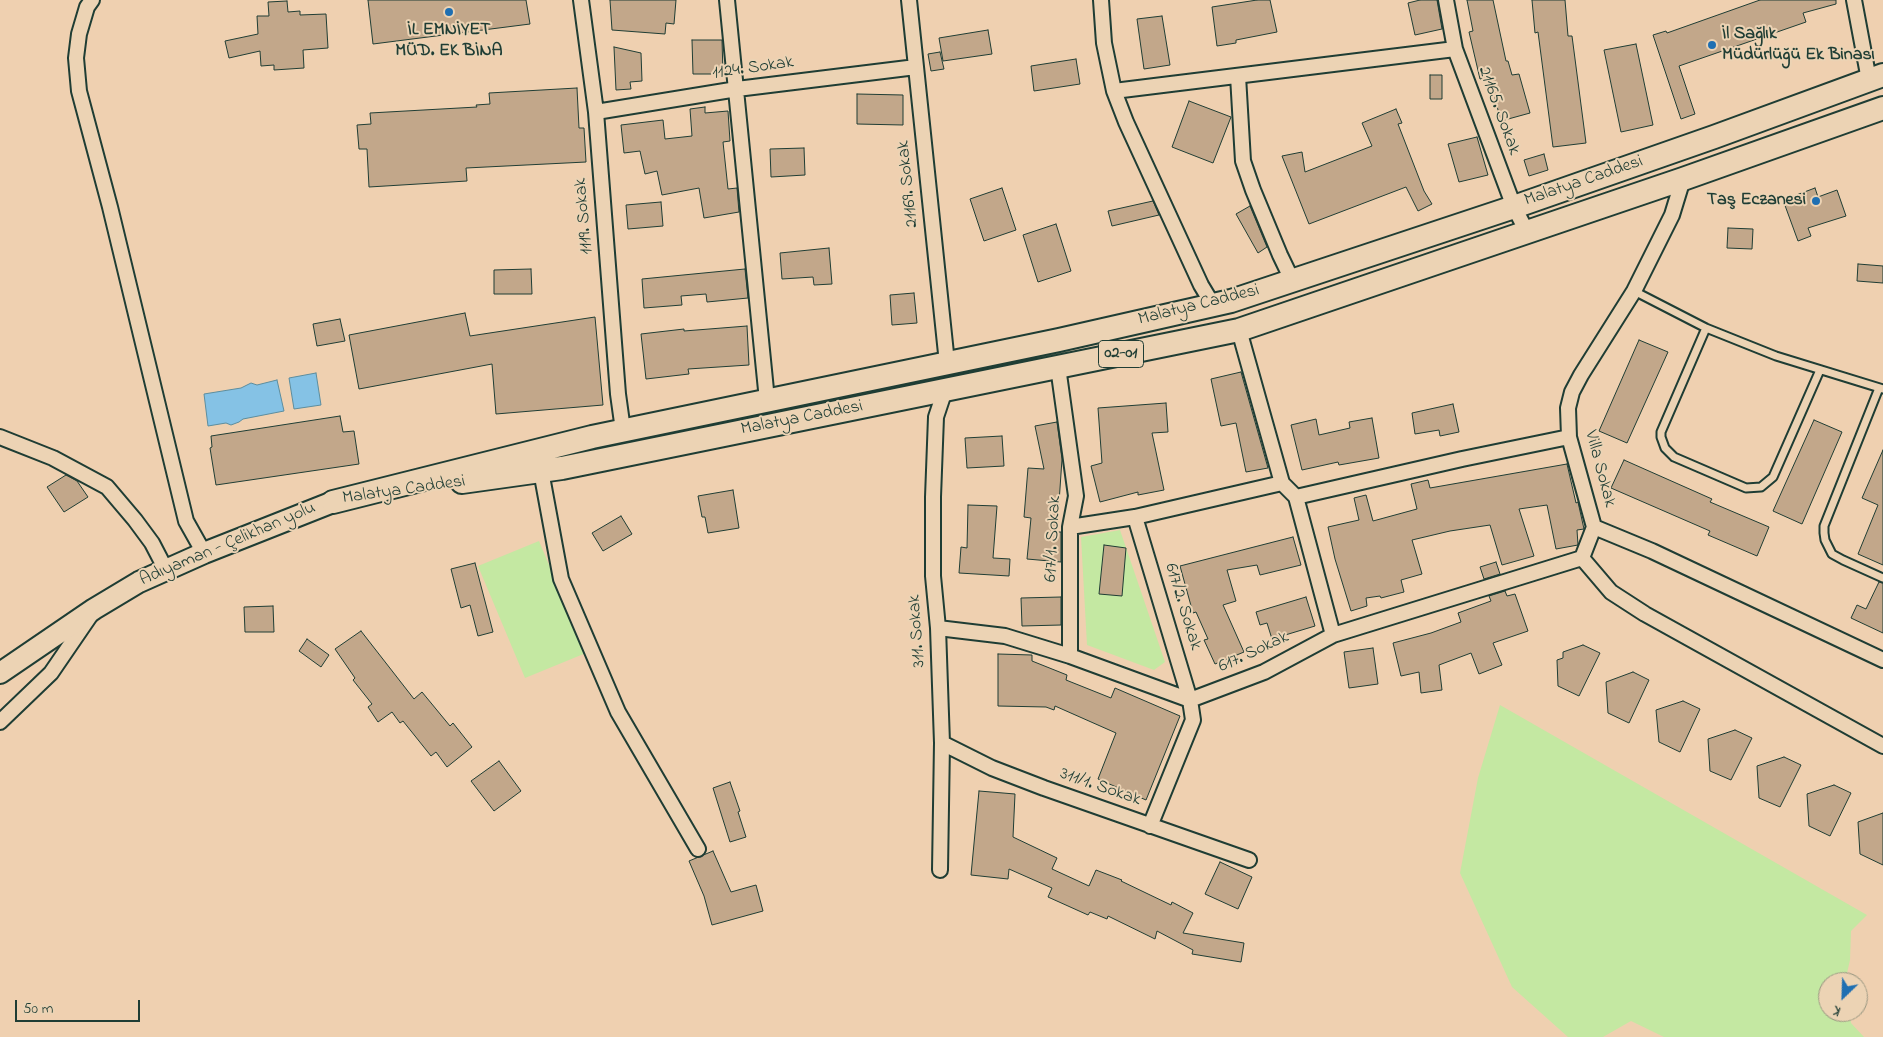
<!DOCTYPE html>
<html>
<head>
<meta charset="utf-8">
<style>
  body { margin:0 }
  #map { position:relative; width:1883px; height:1037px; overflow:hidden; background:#efd0b0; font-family:"Indie Flower",sans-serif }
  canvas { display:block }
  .north { position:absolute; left:1818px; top:972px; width:50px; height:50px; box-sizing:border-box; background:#ecd3b4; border:1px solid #9a9781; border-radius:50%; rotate:204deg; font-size:14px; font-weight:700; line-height:20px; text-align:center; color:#1f3d34 }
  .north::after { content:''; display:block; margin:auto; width:18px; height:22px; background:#1f6fb2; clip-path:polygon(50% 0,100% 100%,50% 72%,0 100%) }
  .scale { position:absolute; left:15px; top:1000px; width:125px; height:22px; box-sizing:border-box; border:2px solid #1f3d34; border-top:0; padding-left:6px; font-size:15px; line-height:18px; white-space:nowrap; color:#1f3d34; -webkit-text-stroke:4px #ecd3b4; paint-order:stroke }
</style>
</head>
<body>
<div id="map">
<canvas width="1883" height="1037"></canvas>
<div class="north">K</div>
<div class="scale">50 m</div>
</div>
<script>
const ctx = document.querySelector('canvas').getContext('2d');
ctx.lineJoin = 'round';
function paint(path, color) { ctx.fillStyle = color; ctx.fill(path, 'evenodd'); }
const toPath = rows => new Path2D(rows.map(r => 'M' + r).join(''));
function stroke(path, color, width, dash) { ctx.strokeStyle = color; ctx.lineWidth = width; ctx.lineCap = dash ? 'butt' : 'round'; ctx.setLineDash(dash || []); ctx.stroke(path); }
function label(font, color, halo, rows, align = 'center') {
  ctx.font = font + ' "Indie Flower",sans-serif'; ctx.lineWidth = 4; ctx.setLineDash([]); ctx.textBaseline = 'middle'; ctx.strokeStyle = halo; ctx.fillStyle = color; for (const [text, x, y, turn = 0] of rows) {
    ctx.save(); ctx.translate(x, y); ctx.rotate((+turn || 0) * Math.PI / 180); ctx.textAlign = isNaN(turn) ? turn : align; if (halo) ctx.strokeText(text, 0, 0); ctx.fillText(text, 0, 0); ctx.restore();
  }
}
const green = toPath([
  [1120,530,1165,662,1154,670,1087,645,1081,537],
  [539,541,586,653,525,678,478,566],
  [1500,705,1867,915,1851,931,1850,960,1845,982,1828,982,1828,1012,1849,1012,1851,1023,1864,1037,1664,1037,1631,1021,1603,1037,1568,1037,1512,987,1460,873,1478,778]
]);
const water = toPath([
  [316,373,321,405,294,409,289,378,316,373],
  [277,380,284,411,243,419,239,422,231,425,226,423,208,426,204,394,241,388,251,383,257,385,277,380]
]);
const building = toPath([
  [368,0,526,0,530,24,373,44,368,0],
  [610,0,676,0,674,24,666,23,665,34,612,30,610,0],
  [1257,0,1270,0,1277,32,1236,40,1236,43,1217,46,1212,7,1257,0],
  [1420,0,1437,0,1442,29,1415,35,1408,3,1420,0],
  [1467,0,1493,0,1506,61,1508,61,1512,75,1519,74,1530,113,1501,121,1489,77,1480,79,1469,32,1473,31,1467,0],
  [1532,0,1565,0,1568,36,1572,36,1586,143,1553,147,1538,32,1535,33,1532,0],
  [1760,0,1836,0,1836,4,1803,13,1806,22,1679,66,1695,114,1681,119,1653,35,1666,31,1667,33,1760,0],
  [287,1,288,12,300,11,300,15,326,14,328,48,303,50,304,68,274,70,274,65,261,66,260,51,229,58,225,41,258,34,257,16,269,16,268,2,287,1],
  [1162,16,1170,65,1144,69,1137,19,1162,16],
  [988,30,992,54,943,61,939,38,988,30],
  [692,40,722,40,723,74,693,74,692,40],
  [1636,44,1653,125,1621,132,1604,50,1636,44],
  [614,47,641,53,642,81,630,82,631,89,616,90,614,47],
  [940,52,944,69,931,71,928,54,940,52],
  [1076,59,1080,84,1034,91,1031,66,1076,59],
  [1430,75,1442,75,1442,99,1430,99,1430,75],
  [577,88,579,128,584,128,586,162,466,168,467,181,369,187,367,149,359,149,357,125,371,124,370,113,477,107,476,105,490,104,489,93,577,88],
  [857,94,903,95,903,125,857,124,857,94],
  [1189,101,1231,117,1213,163,1172,147,1189,101],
  [705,107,705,113,728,111,730,141,723,142,728,189,737,188,739,212,704,218,699,188,662,195,657,171,645,174,640,151,624,153,621,125,663,120,665,139,692,136,690,109,705,107],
  [1396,109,1402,123,1398,124,1424,191,1432,204,1418,211,1406,187,1309,224,1282,156,1302,152,1305,172,1372,146,1362,123,1396,109],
  [1477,137,1488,175,1459,182,1448,144,1477,137],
  [804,148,805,175,771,177,770,149,804,148],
  [1544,154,1548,170,1529,176,1524,160,1544,154],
  [1002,188,1016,230,984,241,970,199,1002,188],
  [1815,188,1818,197,1837,190,1846,216,1808,228,1811,236,1798,241,1783,200,1815,188],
  [1153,201,1159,215,1112,226,1108,211,1153,201],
  [661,202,663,226,628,229,626,205,661,202],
  [1250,206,1267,247,1258,253,1236,214,1250,206],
  [1056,224,1071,271,1038,282,1023,235,1056,224],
  [1728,228,1753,229,1752,249,1727,248,1728,228],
  [829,248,832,284,814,285,813,277,782,279,780,253,829,248],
  [1858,264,1883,266,1883,283,1857,281,1858,264],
  [531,269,532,294,494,294,494,270,531,269],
  [745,269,748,298,707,302,706,294,681,296,682,305,644,308,642,279,745,269],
  [914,293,917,323,892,325,890,295,914,293],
  [465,313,470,336,595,317,603,405,496,414,492,364,359,389,349,335,465,313],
  [340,319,345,341,317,346,313,324,340,319],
  [747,326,749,365,688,369,689,374,646,379,641,334,684,329,684,331,747,326],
  [1639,340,1668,352,1627,443,1599,431,1639,340],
  [1241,372,1268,468,1246,472,1236,423,1221,426,1211,379,1241,372],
  [1166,403,1168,432,1152,433,1164,490,1138,495,1138,492,1100,502,1091,466,1102,463,1098,408,1166,403],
  [1453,404,1459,432,1440,436,1439,430,1415,434,1412,413,1453,404],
  [340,416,343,432,354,431,359,464,216,485,210,448,212,447,211,436,340,416],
  [1372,418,1379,458,1339,465,1338,462,1302,470,1291,425,1316,419,1319,435,1350,428,1349,422,1372,418],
  [1814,420,1842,432,1802,524,1773,511,1814,420],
  [1057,422,1062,459,1057,532,1061,532,1061,562,1027,559,1031,518,1024,517,1028,468,1044,469,1035,426,1057,422],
  [1002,436,1004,466,967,468,965,438,1002,436],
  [1883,450,1883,565,1858,554,1878,505,1862,498,1883,450],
  [1624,460,1712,499,1710,502,1769,527,1757,556,1708,535,1710,531,1611,488,1624,460],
  [1567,464,1576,503,1578,502,1584,529,1577,530,1578,545,1556,549,1547,505,1519,509,1534,556,1502,565,1490,525,1450,531,1412,540,1422,574,1401,580,1404,592,1381,598,1380,596,1366,598,1367,606,1351,611,1335,559,1328,527,1359,520,1354,498,1366,495,1373,521,1417,509,1411,484,1428,480,1430,488,1567,464],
  [66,475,77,481,88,497,64,512,47,487,66,475],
  [733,490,739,528,708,533,705,517,702,517,698,496,733,490],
  [968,505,997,506,993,558,1010,559,1009,576,959,573,961,547,967,548,968,505],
  [621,516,632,534,603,551,592,533,621,516],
  [1293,537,1301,565,1260,575,1257,565,1227,570,1236,601,1223,605,1244,652,1215,664,1204,640,1208,639,1196,612,1193,613,1180,566,1293,537],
  [1104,545,1126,548,1122,596,1099,594,1104,545],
  [1496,562,1500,574,1484,579,1480,567,1496,562],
  [475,563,493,632,478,636,470,605,461,608,451,569,475,563],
  [1879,582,1883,583,1883,633,1851,618,1857,605,1866,609,1879,582],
  [1505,591,1507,596,1515,594,1528,631,1493,643,1502,665,1479,674,1471,653,1439,665,1442,690,1421,693,1419,672,1401,676,1393,643,1431,633,1461,622,1458,613,1491,601,1489,596,1505,591],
  [1061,597,1061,625,1022,626,1021,598,1061,597],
  [1306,597,1315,626,1272,639,1267,623,1260,625,1256,612,1306,597],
  [273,606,274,632,245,632,244,607,273,606],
  [361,631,414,699,422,692,450,726,453,723,472,747,447,767,436,752,431,756,403,721,400,723,392,712,378,722,368,707,372,704,353,680,355,678,335,649,361,631],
  [307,639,329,655,321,667,299,651,307,639],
  [1583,645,1600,653,1579,696,1558,686,1557,660,1563,658,1563,652,1583,645],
  [1373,648,1378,684,1349,688,1344,652,1373,648],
  [998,654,1032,655,1032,661,1067,675,1066,680,1111,698,1115,688,1180,716,1146,800,1098,779,1116,733,1055,706,1054,710,1046,707,998,706,998,654],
  [1633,672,1649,680,1629,723,1608,713,1606,682,1633,672],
  [1683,701,1700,709,1680,752,1659,742,1656,710,1683,701],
  [1735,730,1752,738,1731,780,1710,771,1708,739,1735,730],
  [1784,757,1801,765,1780,807,1759,798,1757,766,1784,757],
  [499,761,521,791,494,811,471,781,499,761],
  [730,782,740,811,738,812,746,837,730,842,713,788,730,782],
  [1834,785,1851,793,1830,836,1809,826,1807,794,1834,785],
  [979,791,1015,794,1013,837,1057,858,1052,869,1089,886,1096,870,1122,880,1121,881,1171,905,1172,902,1193,913,1183,933,1244,943,1241,962,1192,954,1193,950,1157,931,1155,939,1108,916,1107,919,1090,912,1088,915,1048,897,1052,888,1009,869,1008,879,971,875,979,791],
  [1883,813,1883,865,1860,854,1858,822,1883,813],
  [713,851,731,892,756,885,763,911,712,925,704,896,689,861,713,851],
  [1220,862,1252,877,1238,909,1205,894,1220,862]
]);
const lane = toPath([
  [1634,291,1706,328,1776,356,1883,389],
  [1706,328,1661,432,1661,437,1665,448,1674,457,1746,488,1761,487,1773,477,1820,370],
  [1879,388,1824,526,1824,533,1825,540,1832,554,1843,560,1883,578]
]);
const street = toPath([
  [92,0,87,7,79,34,76,58,79,91,110,207,186,521,204,553],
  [581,0,596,112,618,394,623,430],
  [727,0,767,400],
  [909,0,947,363],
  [1101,0,1104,43,1114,91,1126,122,1201,285,1213,305],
  [1446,0,1455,49,1514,207,1527,232],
  [1854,0,1869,80],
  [1238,76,1243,161,1253,190,1280,255,1292,280],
  [1114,91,1455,49],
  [596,112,737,89,916,67],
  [1683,179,1672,215,1634,291,1581,375,1572,392,1568,408,1569,437,1594,527,1582,558,1611,592,1645,614,1883,746],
  [1239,330,1282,483,1296,497,1333,635],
  [1058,367,1076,496,1070,527,1070,656],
  [0,437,53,458,107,487,135,520,152,543,166,570],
  [541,471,561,579,618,712,698,849],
  [1296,497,1462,459,1569,437],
  [1135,517,1282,483],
  [1070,527,1135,517,1190,700,1193,720,1150,826],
  [1594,527,1652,551,1883,660],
  [938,628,1005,636,1070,656,1190,700,1264,672,1333,635,1582,558],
  [0,722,51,673,90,616],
  [942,743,992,768,1044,788,1249,860],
  [940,870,942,743,938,628,933,576,933,497,936,417,945,390]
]);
const secondary = toPath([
  [0,673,94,609,139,582,204,553,333,502]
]);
const primary = toPath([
  [462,482,562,468,1239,330,1683,179,1883,108],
  [333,502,592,437,1059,340,1231,301,1514,207,1714,137,1883,75]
]);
const markers = [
  [449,12,5,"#1f6fb2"],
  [1712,45,5,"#1f6fb2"],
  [1816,201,5,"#1f6fb2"]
];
const shields = [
  [1121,354,45]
];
const shieldNames = [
  ["02-01",1121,354]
];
const poiNames = [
  ["İL EMNİYET",449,31],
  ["MÜD. EK BİNA",449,52],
  ["İl Sağlık",1722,35,"left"],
  ["Müdürlüğü Ek Binası",1722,56,"left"],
  ["Taş Eczanesi",1806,201,"right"]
];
const streetNames = [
  ["1124. Sokak",753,69,-8],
  ["21165. Sokak",1498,111,70],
  ["Malatya Caddesi",1584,182,-19],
  ["21169. Sokak",909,184,-96],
  ["1119. Sokak",585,216,-95],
  ["Malatya Caddesi",1199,306,-14],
  ["Malatya Caddesi",802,419,-11],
  ["Villa Sokak",1599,469,75],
  ["Malatya Caddesi",404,491,-8],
  ["617/1. Sokak",1054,539,-87],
  ["Adıyaman - Çelikhan yolu",228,545,-23],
  ["617/2. Sokak",1182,607,73],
  ["311. Sokak",918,631,-94],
  ["617. Sokak",1254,653,-25],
  ["311/1. Sokak",1100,788,19]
];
paint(green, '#c4e8a2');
paint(water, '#85c2e5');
stroke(water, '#5c8d9e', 1);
paint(building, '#c2a78a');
stroke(building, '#1f3d34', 1);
stroke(lane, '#1f3d34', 11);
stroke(street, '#1f3d34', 18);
stroke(secondary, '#1f3d34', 24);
stroke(primary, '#1f3d34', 26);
stroke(lane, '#ecd3b4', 7);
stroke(street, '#ecd3b4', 14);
stroke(secondary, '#ecd3b4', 20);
stroke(primary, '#ecd3b4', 22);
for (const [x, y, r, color] of markers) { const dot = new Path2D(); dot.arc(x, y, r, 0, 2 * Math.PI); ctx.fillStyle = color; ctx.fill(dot); stroke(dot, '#ecd3b4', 2); }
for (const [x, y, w] of shields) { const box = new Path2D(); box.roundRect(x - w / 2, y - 13.5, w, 27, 4); ctx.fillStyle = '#ecd3b4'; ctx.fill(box); stroke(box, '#1f3d34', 1); }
label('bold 16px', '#1f3d34', null, shieldNames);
label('bold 18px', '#1f3d34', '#ecd3b4', poiNames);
label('18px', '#1f3d34', '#ecd3b4', streetNames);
</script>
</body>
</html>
